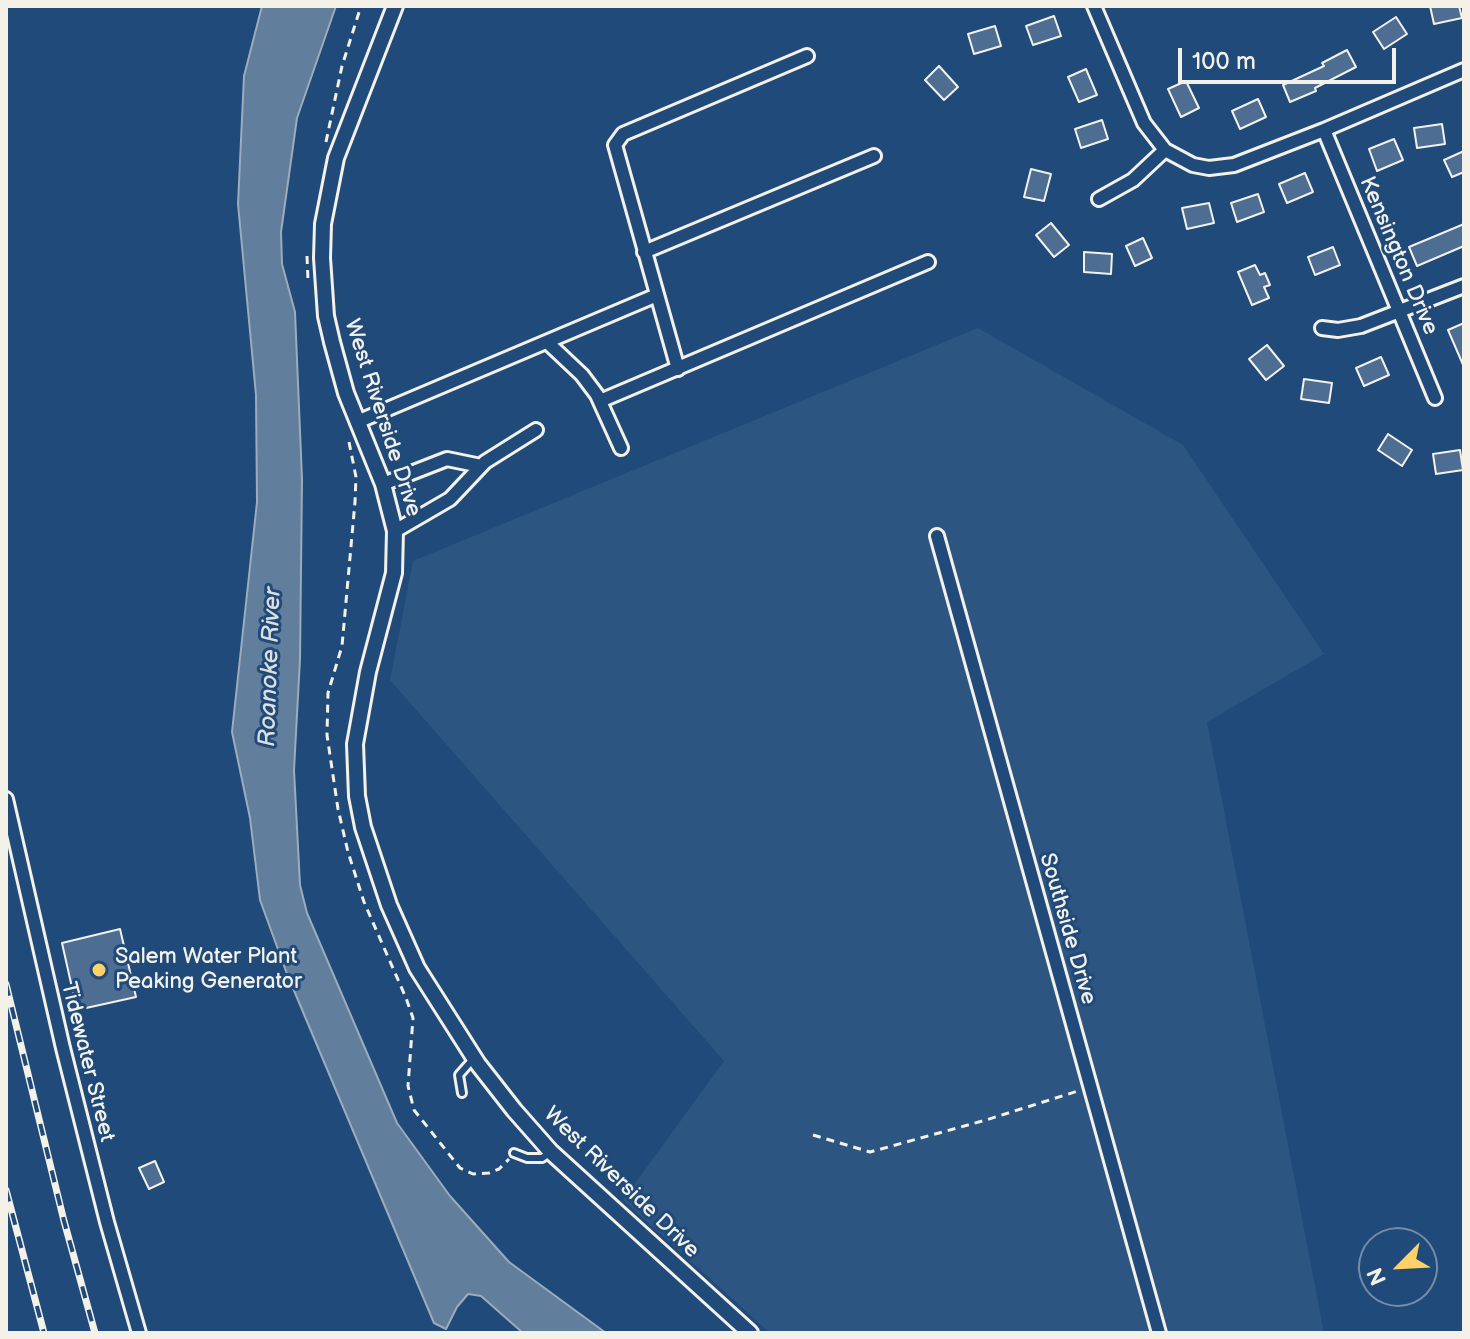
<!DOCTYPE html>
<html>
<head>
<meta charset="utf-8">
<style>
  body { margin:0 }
  #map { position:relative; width:1470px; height:1339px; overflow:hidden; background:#1f4a7a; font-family:"Balsamiq Sans",sans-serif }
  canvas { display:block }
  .frame { position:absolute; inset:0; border:8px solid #f4f1e8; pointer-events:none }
  .north { position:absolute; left:1358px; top:1227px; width:80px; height:80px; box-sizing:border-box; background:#1f4a7a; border:2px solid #748da6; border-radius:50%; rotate:246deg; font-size:22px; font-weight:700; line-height:32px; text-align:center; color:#f4f1e8 }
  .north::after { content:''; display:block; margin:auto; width:28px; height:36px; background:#ffd166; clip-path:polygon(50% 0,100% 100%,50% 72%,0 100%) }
  .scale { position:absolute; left:1178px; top:48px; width:218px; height:36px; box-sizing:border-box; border:4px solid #f4f1e8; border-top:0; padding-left:10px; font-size:24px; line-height:28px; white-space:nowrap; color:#f4f1e8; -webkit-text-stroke:6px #1f4a7a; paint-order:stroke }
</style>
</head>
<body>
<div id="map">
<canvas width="1470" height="1339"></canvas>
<div class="frame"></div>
<div class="north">N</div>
<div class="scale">100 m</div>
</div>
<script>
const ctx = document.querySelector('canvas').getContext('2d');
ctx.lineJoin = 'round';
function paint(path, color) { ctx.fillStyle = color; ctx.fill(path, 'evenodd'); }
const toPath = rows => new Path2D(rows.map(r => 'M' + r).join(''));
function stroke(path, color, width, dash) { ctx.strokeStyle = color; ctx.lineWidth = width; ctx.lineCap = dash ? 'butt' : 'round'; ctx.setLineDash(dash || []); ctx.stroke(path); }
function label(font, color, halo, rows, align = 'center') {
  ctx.font = font + ' "Balsamiq Sans",sans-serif'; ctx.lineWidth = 6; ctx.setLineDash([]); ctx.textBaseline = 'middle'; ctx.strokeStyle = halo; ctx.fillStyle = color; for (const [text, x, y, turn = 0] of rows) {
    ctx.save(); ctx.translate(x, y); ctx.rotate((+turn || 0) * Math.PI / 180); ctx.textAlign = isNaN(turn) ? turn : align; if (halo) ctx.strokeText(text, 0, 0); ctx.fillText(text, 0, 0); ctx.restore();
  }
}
const built = toPath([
  [978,328,1183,445,1324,654,1207,722,1324,1333,770,1333,623,1200,724,1061,390,680,413,561]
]);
const water = toPath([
  [262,6,336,6,297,118,281,232,282,264,295,312,302,479,300,659,294,770,300,885,307,913,397,1123,450,1196,509,1262,606,1333,523,1333,481,1296,468,1294,457,1307,446,1329,434,1323,287,974,260,900,250,818,232,732,257,502,256,395,238,204,244,76,262,6]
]);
const building = toPath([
  [1430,6,1459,6,1462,18,1434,24,1430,6],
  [1054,16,1061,36,1033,45,1026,26,1054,16],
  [1396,17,1407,34,1384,49,1373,32,1396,17],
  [995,26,1001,46,974,54,968,34,995,26],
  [1347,50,1356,67,1315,88,1316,91,1290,102,1283,85,1324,66,1322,63,1347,50],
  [939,66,958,87,944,100,925,80,939,66],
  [1086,69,1097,95,1079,102,1068,77,1086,69],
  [1186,81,1199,108,1181,117,1168,89,1186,81],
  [1258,99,1266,117,1240,129,1232,111,1258,99],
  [1102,120,1108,139,1081,148,1075,129,1102,120],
  [1442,124,1445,144,1417,148,1414,128,1442,124],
  [1394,139,1403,160,1377,171,1369,149,1394,139],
  [1464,151,1464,172,1452,177,1444,160,1464,151],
  [1031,169,1051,174,1044,201,1024,197,1031,169],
  [1305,173,1313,192,1287,203,1279,184,1305,173],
  [1258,194,1264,212,1237,222,1231,203,1258,194],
  [1209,203,1214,223,1187,229,1182,208,1209,203],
  [1051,223,1069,245,1054,257,1036,235,1051,223],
  [1464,224,1464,246,1417,266,1409,247,1464,224],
  [1143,238,1152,258,1135,266,1126,246,1143,238],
  [1333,247,1340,265,1315,275,1308,257,1333,247],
  [1084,252,1112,254,1111,274,1084,272,1084,252],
  [1255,265,1260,275,1265,273,1270,285,1264,287,1269,298,1252,305,1238,272,1255,265],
  [1464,323,1464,367,1448,330,1464,323],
  [1267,345,1284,366,1266,380,1249,359,1267,345],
  [1381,357,1389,375,1364,386,1356,368,1381,357],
  [1304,379,1332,383,1329,403,1301,399,1304,379],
  [1388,434,1412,450,1402,466,1378,450,1388,434],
  [1460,450,1463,470,1436,474,1433,454,1460,450],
  [120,929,136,997,77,1010,62,943,120,929],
  [155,1161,164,1182,149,1189,139,1168,155,1161]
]);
const path = toPath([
  [326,142,342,66,361,6],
  [307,256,308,280],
  [349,442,356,477,355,502,342,646,328,693,327,735,338,809,348,852,364,902,406,998,413,1018,408,1086,414,1110,460,1168,473,1174,489,1173,499,1169,509,1159],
  [813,1135,870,1152,986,1120,1078,1091]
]);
const service = toPath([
  [462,1093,459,1075,474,1058],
  [514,1153,527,1158,542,1158,551,1152]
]);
const minor = toPath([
  [1094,6,1144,123,1165,150,1193,165,1209,168,1234,165,1324,130,1464,70],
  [1324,130,1435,398],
  [1099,199,1133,180,1165,150],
  [644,252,874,156],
  [1322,328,1338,330,1361,326,1464,286],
  [547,342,582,375,597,395,621,448],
  [678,369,615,145,623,134,807,56],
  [600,401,928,262],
  [357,422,657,295],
  [383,484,447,459,481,466],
  [395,531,450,499,485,462,536,430],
  [937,536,1159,1333],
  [6,799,63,1048,107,1222,139,1333]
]);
const tertiary = toPath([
  [395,6,336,158,323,224,322,258,326,316,332,342,346,393,383,484,395,531,394,573,368,672,355,744,357,796,363,827,389,905,417,968,478,1064,514,1110,551,1152,750,1333]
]);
const rail = toPath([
  [6,984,64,1221,95,1333],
  [6,1190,44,1333]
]);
const markers = [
  [99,970,8,"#ffd166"]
];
const streetNames = [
  ["Kensington Drive",1398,256,67],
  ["West Riverside Drive",382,418,72],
  ["Southside Drive",1067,929,74],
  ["Tidewater Street",87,1062,76],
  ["West Riverside Drive",621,1183,44]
];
const poiNames = [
  ["Salem Water Plant",115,957],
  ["Peaking Generator",115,982]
];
const waterNames = [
  ["Roanoke River",271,667,-88]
];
paint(built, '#2d5581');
paint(water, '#627e9d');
stroke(water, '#9cacbb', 2);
paint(building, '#4d6e92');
stroke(building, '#f4f1e8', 2);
stroke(service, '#f4f1e8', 12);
stroke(minor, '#f4f1e8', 18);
stroke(tertiary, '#f4f1e8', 20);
stroke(path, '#f4f1e8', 3, [8, 6]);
stroke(service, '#1f4a7a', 6);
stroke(minor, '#1f4a7a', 12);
stroke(tertiary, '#1f4a7a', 14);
stroke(rail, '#f4f1e8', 7);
stroke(rail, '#1f4a7a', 4, [12]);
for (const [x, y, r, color] of markers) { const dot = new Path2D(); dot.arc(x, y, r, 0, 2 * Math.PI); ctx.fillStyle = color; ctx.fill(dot); stroke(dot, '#1f4a7a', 3); }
label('22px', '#f4f1e8', '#1f4a7a', streetNames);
label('22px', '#f4f1e8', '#1f4a7a', poiNames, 'left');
label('italic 24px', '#dee0dd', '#1f4a7a', waterNames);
</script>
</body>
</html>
